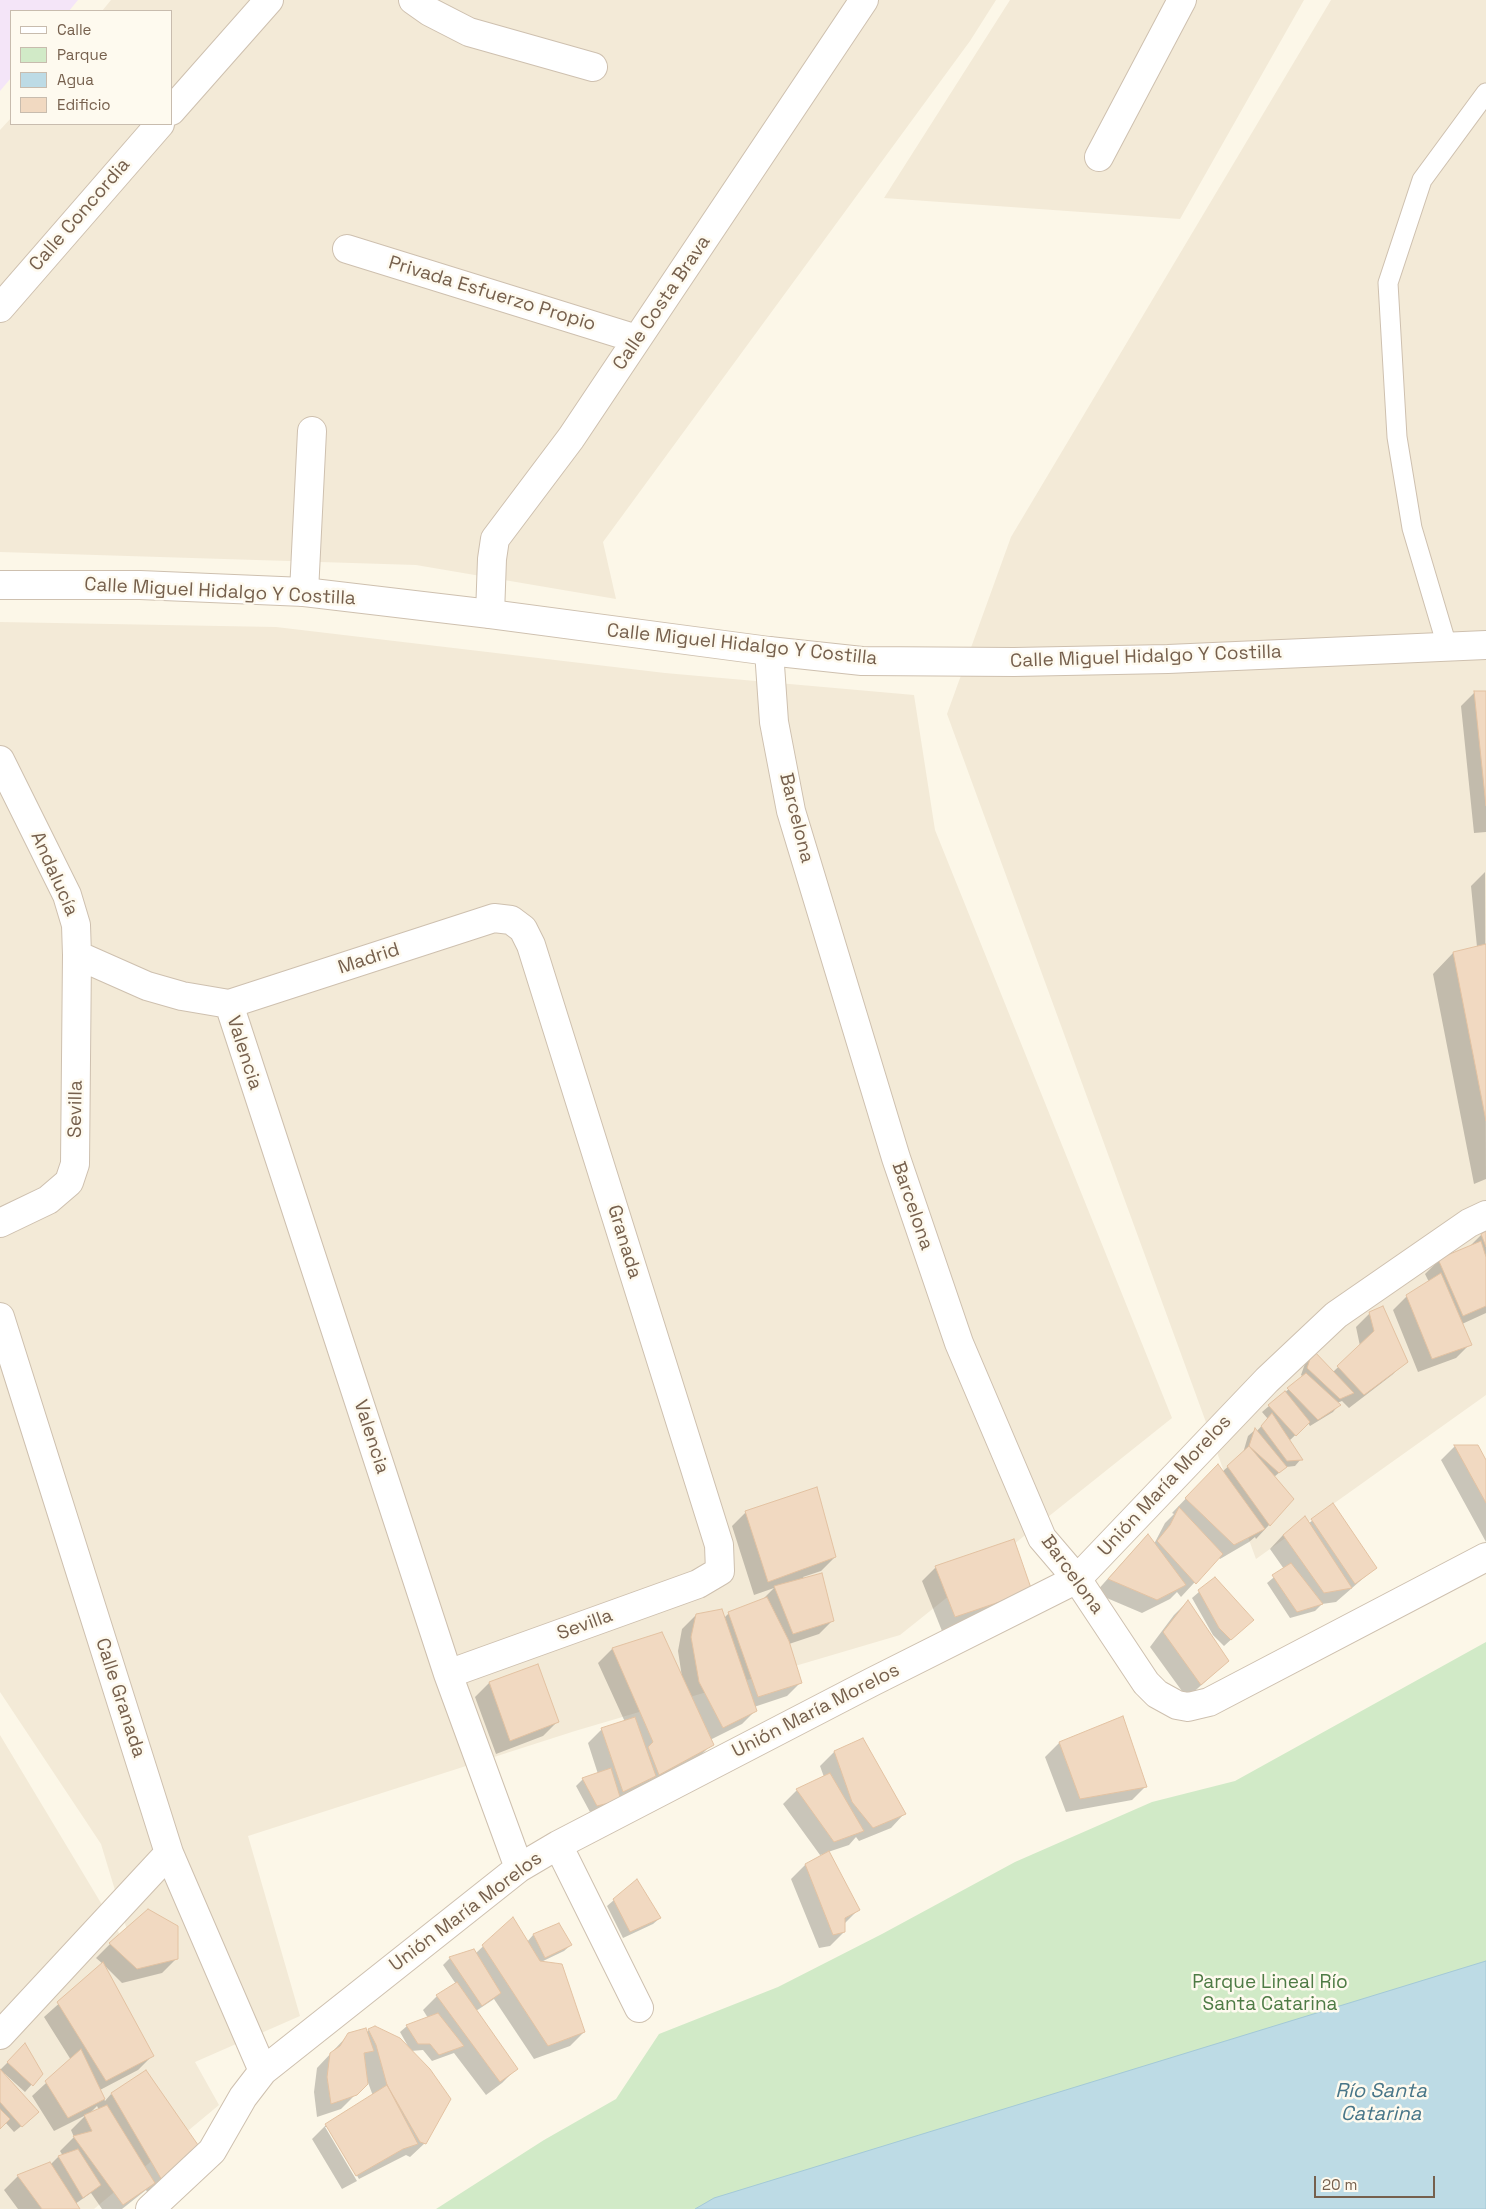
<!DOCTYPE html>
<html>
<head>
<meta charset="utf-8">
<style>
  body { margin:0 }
  #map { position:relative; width:1486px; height:2209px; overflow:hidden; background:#fcf7e8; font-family:"Space Grotesk",sans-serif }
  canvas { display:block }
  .legend { position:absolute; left:10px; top:10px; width:162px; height:115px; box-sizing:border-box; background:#fefaef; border:1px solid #c8bcae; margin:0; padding:6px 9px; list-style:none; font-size:15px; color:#76604d }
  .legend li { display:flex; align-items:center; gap:10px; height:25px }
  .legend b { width:25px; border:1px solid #c8bcae }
  .scale { position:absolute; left:1314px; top:2176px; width:121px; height:22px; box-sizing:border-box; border:2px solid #76604d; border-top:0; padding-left:6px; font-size:15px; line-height:18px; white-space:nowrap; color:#76604d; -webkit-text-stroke:4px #fefaef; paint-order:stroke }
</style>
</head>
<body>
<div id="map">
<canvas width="1486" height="2209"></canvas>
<ul class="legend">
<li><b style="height:6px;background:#fff"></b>Calle</li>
<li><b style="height:14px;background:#d1eac7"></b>Parque</li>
<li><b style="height:14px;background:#bddbe5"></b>Agua</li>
<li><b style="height:14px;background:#f1d9c1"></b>Edificio</li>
</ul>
<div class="scale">20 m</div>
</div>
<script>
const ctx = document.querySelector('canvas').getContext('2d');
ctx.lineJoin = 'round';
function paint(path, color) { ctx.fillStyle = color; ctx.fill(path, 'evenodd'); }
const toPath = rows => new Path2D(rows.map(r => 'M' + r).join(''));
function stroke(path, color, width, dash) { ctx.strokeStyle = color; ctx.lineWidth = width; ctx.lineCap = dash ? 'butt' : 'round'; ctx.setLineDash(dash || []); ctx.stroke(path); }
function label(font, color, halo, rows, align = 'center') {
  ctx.font = font + ' "Space Grotesk",sans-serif'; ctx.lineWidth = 5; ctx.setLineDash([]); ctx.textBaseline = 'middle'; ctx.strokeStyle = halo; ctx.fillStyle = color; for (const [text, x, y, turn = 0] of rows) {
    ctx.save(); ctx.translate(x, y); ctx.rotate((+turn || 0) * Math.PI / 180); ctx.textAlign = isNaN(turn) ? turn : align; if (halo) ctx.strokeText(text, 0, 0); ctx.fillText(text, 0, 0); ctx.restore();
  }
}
const residential = toPath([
  [111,0,996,0,970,41,603,542,616,599,416,565,0,552,0,130,11,118,11,124,171,124,171,11,102,11],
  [1010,0,1304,0,1180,219,884,198],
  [1331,0,1486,0,1486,1395,1256,1559,947,714,1011,537],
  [0,622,276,627,665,673,914,695,935,830,1172,1418,900,1635,575,1731,248,1836,300,2016,195,2062,219,2105,94,2209,0,2209,0,1735,137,1963,101,1844,0,1692]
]);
const education = toPath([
  [0,0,78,0,69,11,11,11,11,78,0,91]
]);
const green = toPath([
  [1486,1642,1486,2209,436,2209,544,2140,616,2099,659,2034,778,1987,882,1934,1015,1862,1152,1802,1235,1781]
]);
const water = toPath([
  [1486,1961,1486,2209,695,2209,714,2198,1486,1961]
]);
const shadow = toPath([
  [1475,692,1486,692,1486,832,1474,833,1461,706],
  [1485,872,1486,1179,1474,1184,1433,974,1453,953,1477,947,1471,886],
  [1486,1233,1486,1313,1462,1324,1470,1344,1456,1358,1418,1372,1393,1310,1407,1296,1429,1282,1425,1274,1439,1260,1468,1248,1481,1235],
  [1370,1313,1406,1361,1392,1375,1349,1408,1342,1401,1337,1403,1339,1405,1333,1412,1310,1426,1308,1423,1289,1441,1301,1459,1295,1466,1286,1467,1274,1477,1269,1525,1256,1539,1255,1537,1249,1542,1220,1559,1218,1557,1181,1597,1177,1592,1170,1599,1142,1613,1095,1593,1147,1535,1154,1544,1165,1523,1174,1514,1172,1513,1217,1466,1222,1472,1243,1453,1248,1436,1255,1430,1256,1432,1268,1419,1262,1412,1303,1377,1301,1375,1307,1358,1313,1352,1333,1372,1360,1346,1356,1327],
  [1455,1446,1486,1463,1486,1542,1441,1460],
  [1333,1505,1375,1568,1336,1602,1322,1604,1315,1611,1290,1618,1267,1583,1284,1569,1270,1549,1283,1535,1309,1523],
  [746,1512,835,1557,821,1571,803,1577,833,1620,819,1634,789,1644,801,1682,787,1696,754,1707,755,1711,742,1724,710,1740,712,1744,698,1758,613,1806,590,1812,576,1786,583,1779,598,1774,588,1743,602,1729,625,1722,598,1663,612,1649,661,1633,682,1677,678,1651,682,1629,696,1615,724,1618,729,1613,761,1601,774,1588,754,1595,732,1526],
  [936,1567,1017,1604,942,1631,922,1581],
  [1214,1579,1246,1626,1224,1646,1213,1635,1192,1598],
  [1187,1602,1228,1661,1187,1698,1150,1647,1174,1615],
  [537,1666,557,1722,543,1736,496,1754,475,1697,489,1683],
  [862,1740,904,1814,891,1828,859,1841,856,1837,849,1845,828,1852,858,1910,844,1924,844,1932,830,1946,819,1948,791,1879,805,1865,826,1854,820,1855,783,1804,797,1790,824,1777,820,1766,834,1752],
  [1059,1743,1146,1786,1132,1800,1066,1812,1045,1757],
  [614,1900,660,1918,653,1924,623,1938,607,1906],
  [513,1918,527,1942,533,1935,559,1925,571,1945,564,1951,541,1962,584,2032,570,2046,534,2059,494,1999,476,2011,516,2069,502,2083,486,2095,454,2053,432,2061,423,2050,411,2051,425,2143,410,2157,406,2155,359,2179,328,2127,325,2127,357,2181,342,2189,312,2139,326,2125,373,2096,366,2077,367,2083,341,2109,317,2117,314,2092,317,2068,349,2034,366,2033,369,2030,409,2048,400,2032,407,2026,428,2018,423,2010,437,1996,456,1984,443,1965,450,1958,474,1950,476,1953],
  [110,1944,176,1959,162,1973,122,1983,104,1965,152,2056,138,2070,100,2090,105,2101,111,2094,203,2155,149,2195,146,2190,122,2209,102,2209,91,2193,75,2204,79,2209,18,2209,4,2190,18,2176,50,2165,58,2157,63,2156,60,2151,74,2137,71,2130,86,2115,54,2131,32,2096,71,2060,44,2017,103,1964,96,1958],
  [97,2106,99,2110,88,2115],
  [25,2045,41,2074,25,2092,5,2074,4,2075,30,2119,14,2132,5,2122,0,2127,0,2070]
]);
const building = toPath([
  [1474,691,1486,691,1486,806,1474,691],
  [1486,944,1486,1121,1453,952,1486,944],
  [1486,1231,1486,1247,1481,1234,1486,1231],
  [1481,1241,1486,1257,1486,1306,1463,1316,1438,1259,1481,1241],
  [1441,1273,1472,1345,1432,1359,1406,1295,1441,1273],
  [1383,1306,1408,1362,1364,1395,1337,1366,1374,1331,1369,1312,1383,1306],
  [1313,1350,1354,1393,1340,1399,1307,1368,1313,1350],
  [1306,1373,1341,1405,1318,1420,1287,1388,1306,1373],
  [1285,1391,1310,1422,1296,1436,1268,1405,1285,1391],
  [1272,1413,1303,1460,1287,1461,1261,1426,1272,1413],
  [1255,1428,1287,1467,1279,1473,1249,1446,1255,1428],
  [1454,1445,1478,1445,1486,1460,1486,1503,1454,1445],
  [1249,1446,1294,1499,1270,1526,1227,1466,1249,1446],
  [1218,1464,1265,1529,1234,1545,1185,1498,1218,1464],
  [817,1487,836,1557,768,1582,745,1511,817,1487],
  [1333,1503,1377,1568,1355,1584,1311,1519,1333,1503],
  [1179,1507,1223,1554,1196,1584,1157,1541,1170,1525,1179,1507],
  [1305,1516,1352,1588,1324,1593,1283,1535,1305,1516],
  [1148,1534,1186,1585,1157,1600,1108,1579,1148,1534],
  [1014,1539,1032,1591,955,1617,935,1566,1014,1539],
  [1291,1563,1323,1604,1297,1612,1272,1575,1291,1563],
  [822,1573,834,1621,793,1634,774,1586,822,1573],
  [1215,1577,1254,1620,1231,1640,1219,1628,1198,1590,1215,1577],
  [767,1597,789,1641,802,1683,758,1697,728,1612,767,1597],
  [1188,1600,1229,1661,1201,1685,1163,1632,1188,1600],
  [722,1609,757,1711,723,1728,699,1682,691,1637,696,1614,722,1609],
  [662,1632,714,1745,659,1775,648,1747,653,1742,612,1648,662,1632],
  [538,1664,559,1722,510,1741,489,1682,538,1664],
  [1123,1716,1147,1787,1080,1799,1059,1742,1123,1716],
  [635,1717,656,1776,623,1792,601,1728,635,1717],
  [863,1738,906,1814,873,1828,852,1802,834,1751,863,1738],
  [611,1768,621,1800,597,1806,582,1778,611,1768],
  [830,1773,864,1831,834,1842,796,1789,830,1773],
  [829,1851,860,1910,845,1918,845,1932,833,1935,805,1864,829,1851],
  [637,1879,661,1918,630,1932,613,1899,637,1879],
  [148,1909,178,1926,178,1959,137,1969,109,1943,148,1909],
  [513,1917,540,1961,562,1964,585,2032,548,2046,482,1945,513,1917],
  [559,1923,572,1945,545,1958,533,1934,559,1923],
  [474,1949,501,1993,482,2006,449,1957,474,1949],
  [103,1962,154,2056,106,2081,57,2002,103,1962],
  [457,1982,518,2069,500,2082,436,1995,457,1982],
  [438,2013,464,2046,439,2055,430,2044,418,2044,406,2025,438,2013],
  [375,2026,400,2038,430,2069,451,2099,426,2144,420,2142,387,2085,376,2045,368,2029,375,2026],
  [366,2028,374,2051,364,2053,368,2084,357,2095,331,2104,327,2077,330,2053,340,2046,348,2033,366,2028],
  [25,2043,43,2074,33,2086,7,2062,25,2043],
  [81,2049,105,2099,68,2118,45,2081,81,2049],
  [0,2069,39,2112,22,2127,0,2102,0,2069],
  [146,2070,205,2155,163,2182,111,2093,146,2070],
  [387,2085,418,2144,403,2149,356,2176,325,2124,387,2085],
  [107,2105,155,2183,123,2205,73,2136,92,2131,84,2115,107,2105],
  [0,2109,10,2119,0,2129,0,2109],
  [78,2149,101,2185,83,2198,58,2156,78,2149],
  [50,2162,80,2209,42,2209,17,2175,50,2162]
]);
const service = toPath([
  [1447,646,1412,528,1397,437,1388,283,1422,180,1486,93]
]);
const minor = toPath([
  [413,0,430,12,469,32,593,67],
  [171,111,269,0],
  [1099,157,1182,0],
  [347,249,637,339],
  [0,308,160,124],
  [304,592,312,431],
  [490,614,492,559,495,539,571,438,864,0],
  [769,651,774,722,791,811,896,1158,959,1343,1042,1538,1077,1579,1146,1683,1157,1694,1177,1705,1188,1707,1209,1702,1486,1557],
  [0,760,67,895,76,925,77,955,147,986,182,996,229,1004,494,918,511,920,523,929,531,945,719,1545,720,1571,698,1584,448,1674],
  [229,1004,448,1674,519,1868],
  [0,1223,48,1200,69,1182,75,1164,77,955],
  [0,1317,169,1853,263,2071],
  [558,1845,639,2008],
  [0,2035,169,1853],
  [150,2209,212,2151,243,2097,263,2071,519,1868,558,1845,872,1682,1077,1579,1267,1380,1336,1315,1469,1223,1486,1215]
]);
const tertiary = toPath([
  [0,585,140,585,304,592,490,614,769,651,862,661,1014,662,1168,659,1486,645]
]);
const streetNames = [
  ["Calle Concordia",80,215,-49],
  ["Privada Esfuerzo Propio",492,294,17],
  ["Calle Costa Brava",662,303,-56],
  ["Calle Miguel Hidalgo Y Costilla",220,592,3],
  ["Calle Miguel Hidalgo Y Costilla",742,645,6],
  ["Calle Miguel Hidalgo Y Costilla",1146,657,-2],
  ["Barcelona",796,818,76],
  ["Andalucía",54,874,66],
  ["Madrid",369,959,-18],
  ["Valencia",244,1053,72],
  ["Sevilla",76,1109,-89],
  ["Barcelona",912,1206,71],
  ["Granada",624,1242,73],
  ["Valencia",371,1437,72],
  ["Unión María Morelos",1165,1486,-47],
  ["Barcelona",1072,1575,54],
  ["Sevilla",585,1625,-20],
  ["Calle Granada",120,1698,72],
  ["Unión María Morelos",816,1711,-27],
  ["Unión María Morelos",466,1912,-37]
];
const parkNames = [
  ["Parque Lineal Río",1270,1983],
  ["Santa Catarina",1270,2005]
];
const waterNames = [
  ["Río Santa",1381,2092],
  ["Catarina",1381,2115]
];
paint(residential, '#f3ead7');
paint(education, '#f4e5f8');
paint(green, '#d1eac7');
paint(water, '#bddbe5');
stroke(water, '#a3c9d7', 1);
paint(shadow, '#0003');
paint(building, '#f1d9c1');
stroke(building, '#e3c2a2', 1);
stroke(service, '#cec0af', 21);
stroke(minor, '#cec0af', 30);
stroke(tertiary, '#cec0af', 30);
stroke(service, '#fff', 19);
stroke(minor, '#fff', 28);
stroke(tertiary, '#fff', 28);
label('19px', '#76604d', '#fefaef', streetNames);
label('19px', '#4e7b45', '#fefaef', parkNames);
label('italic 20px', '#477588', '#fefaef', waterNames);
</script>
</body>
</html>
